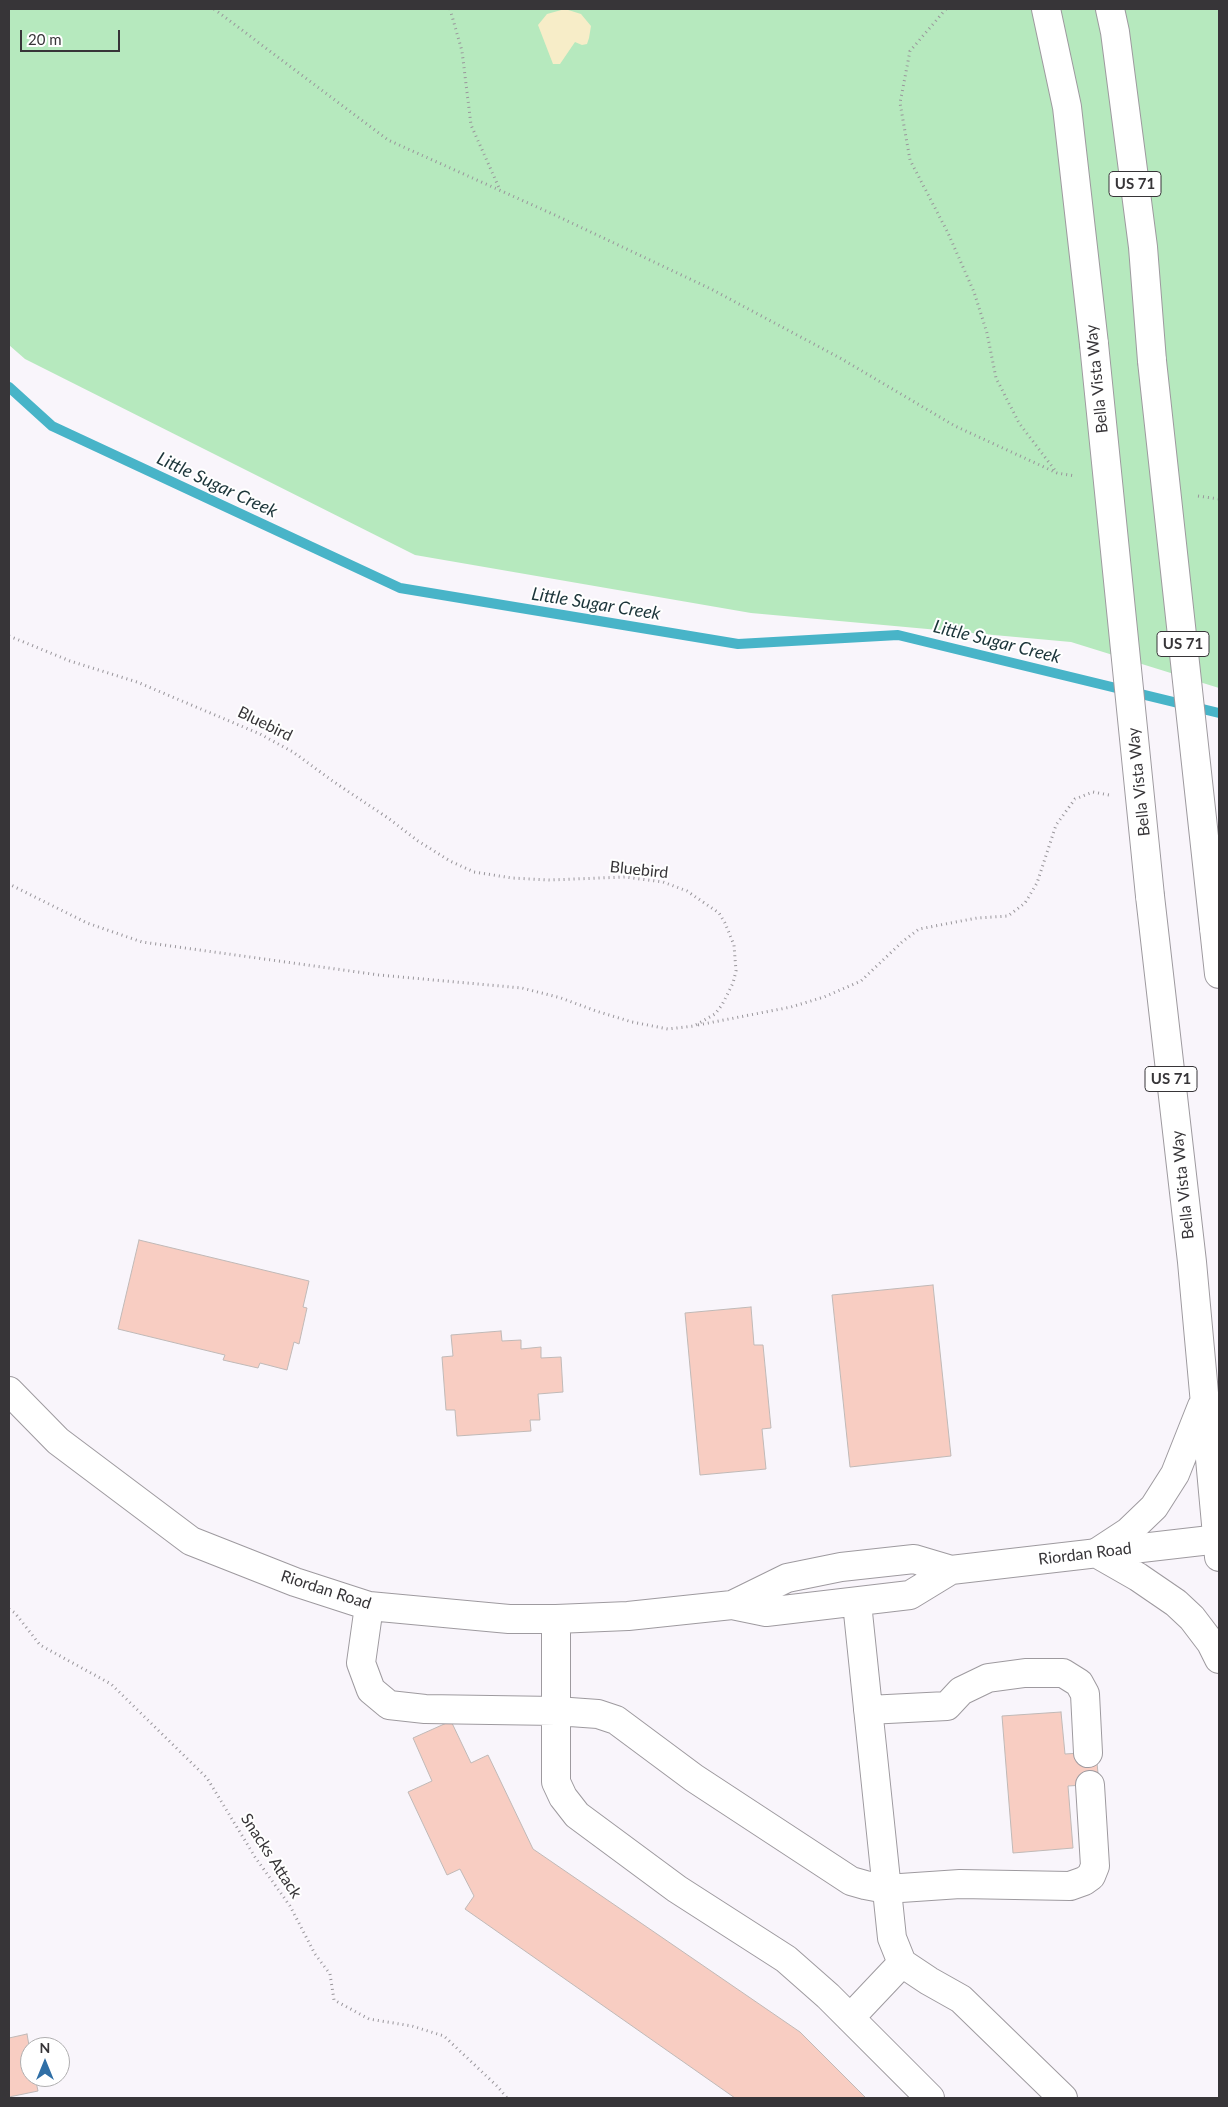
<!DOCTYPE html>
<html>
<head>
<meta charset="utf-8">
<style>
  body { margin:0 }
  #map { position:relative; width:1228px; height:2107px; overflow:hidden; background:#f9f5fb; font-family:Lato,sans-serif }
  canvas { display:block }
  .frame { position:absolute; inset:0; border:10px solid #373538; pointer-events:none }
  .north { position:absolute; left:20px; top:2037px; width:50px; height:50px; box-sizing:border-box; background:#fff; border:1px solid #afaeaf; border-radius:50%; rotate:0deg; font-size:14px; font-weight:700; line-height:20px; text-align:center; color:#373538 }
  .north::after { content:''; display:block; margin:auto; width:18px; height:22px; background:#306fa6; clip-path:polygon(50% 0,100% 100%,50% 72%,0 100%) }
  .scale { position:absolute; left:20px; top:30px; width:100px; height:22px; box-sizing:border-box; border:2px solid #373538; border-top:0; padding-left:6px; font-size:15px; line-height:18px; white-space:nowrap; color:#373538; -webkit-text-stroke:4px #fff; paint-order:stroke }
</style>
</head>
<body>
<div id="map">
<canvas width="1228" height="2107"></canvas>
<div class="frame"></div>
<div class="north">N</div>
<div class="scale">20 m</div>
</div>
<script>
const ctx = document.querySelector('canvas').getContext('2d');
ctx.lineJoin = 'round';
function paint(path, color) { ctx.fillStyle = color; ctx.fill(path, 'evenodd'); }
const toPath = rows => new Path2D(rows.map(r => 'M' + r).join(''));
function stroke(path, color, width, dash) { ctx.strokeStyle = color; ctx.lineWidth = width; ctx.lineCap = dash ? 'butt' : 'round'; ctx.setLineDash(dash || []); ctx.stroke(path); }
function label(font, color, halo, rows, align = 'center') {
  ctx.font = font + ' Lato,sans-serif'; ctx.lineWidth = 4; ctx.setLineDash([]); ctx.textBaseline = 'middle'; ctx.strokeStyle = halo; ctx.fillStyle = color; for (const [text, x, y, turn = 0] of rows) {
    ctx.save(); ctx.translate(x, y); ctx.rotate((+turn || 0) * Math.PI / 180); ctx.textAlign = isNaN(turn) ? turn : align; if (halo) ctx.strokeText(text, 0, 0); ctx.fillText(text, 0, 0); ctx.restore();
  }
}
const green = toPath([
  [9,9,1219,9,1219,688,1071,642,751,613,415,555,25,359,9,345]
]);
const sand = toPath([
  [565,9,581,14,591,26,589,38,587,44,582,45,575,42,560,64,553,64,538,25,547,14]
]);
const stream = toPath([
  [9,387,52,426,400,588,738,644,898,635,1219,713]
]);
const building = toPath([
  [139,1240,309,1281,303,1307,307,1308,299,1344,294,1342,287,1370,260,1363,258,1368,223,1360,225,1355,118,1329,139,1240],
  [933,1285,951,1456,850,1467,832,1295,933,1285],
  [751,1307,754,1345,763,1345,771,1428,762,1429,766,1469,700,1475,685,1313,751,1307],
  [501,1331,502,1341,521,1340,521,1349,541,1347,541,1358,561,1357,563,1392,538,1394,540,1420,530,1420,531,1431,457,1436,455,1410,446,1410,442,1357,453,1356,451,1335,501,1331],
  [1061,1712,1065,1754,1096,1752,1099,1784,1068,1786,1073,1848,1013,1853,1002,1716,1061,1712],
  [451,1721,471,1763,488,1755,533,1849,800,2032,866,2098,735,2098,465,1909,474,1896,460,1869,447,1875,408,1792,432,1781,413,1738,451,1721],
  [27,2034,30,2051,30,2077,35,2077,38,2091,9,2097,9,2038,27,2034]
]);
const path = toPath([
  [214,9,388,140,557,216,711,289,840,358,955,426,1057,473,1075,476],
  [450,9,462,51,471,125,500,190],
  [946,9,910,51,900,103,910,160,948,233,974,292,987,333,996,378,1019,423,1057,473],
  [1198,496,1219,499],
  [9,636,70,661,137,682,260,734,293,752,334,782,388,818,418,841,450,861,474,872,512,878,550,880,625,877,663,882,687,891,719,913,725,923,734,945,736,971,733,983,722,1005,715,1014,694,1026,668,1029,632,1022,596,1011,561,998,522,988,379,975,142,942,87,923,9,884],
  [698,1025,791,1007,824,997,861,981,902,942,919,929,977,918,1008,916,1025,903,1037,883,1056,825,1075,799,1093,792,1109,795],
  [9,1609,15,1613,40,1645,111,1684,207,1778,255,1857,290,1906,315,1954,330,1974,334,2000,369,2019,412,2026,444,2036,498,2087,507,2098]
]);
const minor = toPath([
  [9,1391,58,1441,191,1541,295,1582,369,1606,509,1619,556,1619,628,1616,732,1605,766,1612,910,1595,951,1570],
  [1096,1553,1138,1577,1176,1603,1192,1618,1211,1643,1219,1659],
  [857,1603,892,1938,902,1963,929,1981,961,1999,1063,2098],
  [732,1605,787,1578,841,1567,914,1559,951,1570,1219,1539],
  [369,1606,361,1663,371,1690,389,1705,425,1709,556,1711,598,1714,616,1720,694,1778,851,1881,865,1885,886,1889,960,1884,1070,1886,1084,1881,1091,1876,1095,1866,1090,1785],
  [556,1619,556,1782,563,1797,577,1815,677,1889,786,1959,828,1996,930,2098],
  [868,1710,947,1706,961,1691,988,1678,1025,1673,1063,1673,1079,1683,1085,1694,1088,1753],
  [850,2018,902,1963]
]);
const major = toPath([
  [1046,9,1067,107,1094,344],
  [1110,9,1115,32,1143,247,1152,361],
  [1150,896,1192,1262,1219,1557],
  [1214,928,1219,974],
  [1096,1553,1128,1532,1154,1507,1175,1474,1202,1406]
]);
const majorBridge = toPath([
  [1094,344,1150,896],
  [1152,361,1214,928]
]);
const shields = [
  [1135,184,52],
  [1183,644,52],
  [1171,1079,52]
];
const shieldNames = [
  ["US 71",1135,184],
  ["US 71",1183,644],
  ["US 71",1171,1079]
];
const streetNames = [
  ["Bella Vista Way",1097,379,-96],
  ["Bluebird",265,724,26],
  ["Bella Vista Way",1139,782,-96],
  ["Bluebird",639,870,6],
  ["Bella Vista Way",1183,1185,-96],
  ["Riordan Road",1085,1554,-7],
  ["Riordan Road",326,1590,18],
  ["Snacks Attack",271,1856,57]
];
const waterNames = [
  ["Little Sugar Creek",217,485,25],
  ["Little Sugar Creek",596,604,9],
  ["Little Sugar Creek",997,642,14]
];
paint(green, '#b6e9be');
paint(sand, '#f7edc8');
stroke(stream, '#48b4c8', 10);
paint(building, '#f8cdc2');
stroke(building, '#c0b9b7', 1);
stroke(minor, '#9e9a9f', 30);
stroke(major, '#9e9a9f', 30);
stroke(path, '#99969b', 3, [1, 4]);
stroke(minor, '#fff', 28);
stroke(major, '#fff', 28);
stroke(majorBridge, '#9e9a9f', 30, []);
stroke(majorBridge, '#fff', 28);
for (const [x, y, w] of shields) { const box = new Path2D(); box.roundRect(x - w / 2, y - 12.5, w, 25, 4); ctx.fillStyle = '#fff'; ctx.fill(box); stroke(box, '#373538', 1); }
label('bold 15px', '#373538', null, shieldNames);
label('16px', '#373538', '#fff', streetNames);
label('italic 18px', '#1c353a', '#fff', waterNames);
</script>
</body>
</html>
